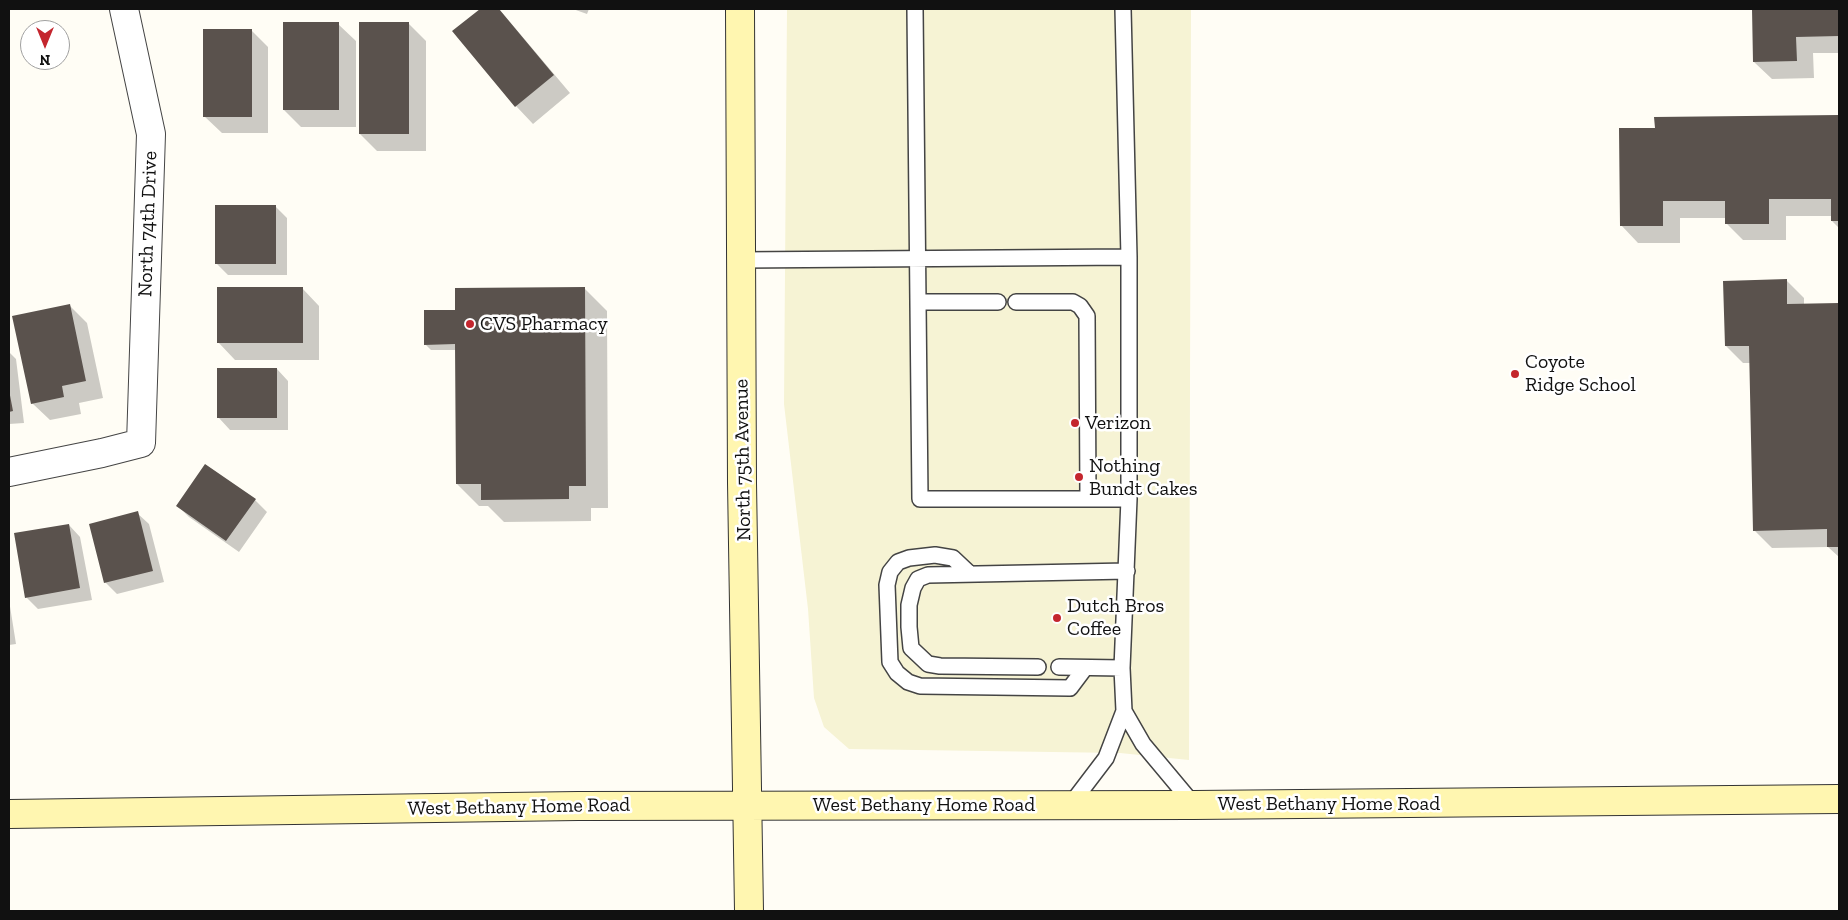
<!DOCTYPE html>
<html>
<head>
<meta charset="utf-8">
<style>
  body { margin:0 }
  #map { position:relative; width:1848px; height:920px; overflow:hidden; background:#fffdf5; font-family:"Zilla Slab",serif }
  canvas { display:block }
  .frame { position:absolute; inset:0; border:10px solid #111; pointer-events:none }
  .north { position:absolute; left:20px; top:20px; width:50px; height:50px; box-sizing:border-box; background:#fff; border:1px solid #a0a0a0; border-radius:50%; rotate:180deg; font-size:14px; font-weight:700; line-height:20px; text-align:center; color:#111 }
  .north::after { content:''; display:block; margin:auto; width:18px; height:22px; background:#c4262e; clip-path:polygon(50% 0,100% 100%,50% 72%,0 100%) }
</style>
</head>
<body>
<div id="map">
<canvas width="1848" height="920"></canvas>
<div class="frame"></div>
<div class="north">N</div>
</div>
<script>
const ctx = document.querySelector('canvas').getContext('2d');
ctx.lineJoin = 'round';
function paint(path, color) { ctx.fillStyle = color; ctx.fill(path, 'evenodd'); }
const toPath = rows => new Path2D(rows.map(r => 'M' + r).join(''));
function stroke(path, color, width, dash) { ctx.strokeStyle = color; ctx.lineWidth = width; ctx.lineCap = dash ? 'butt' : 'round'; ctx.setLineDash(dash || []); ctx.stroke(path); }
function label(font, color, halo, rows, align = 'center') {
  ctx.font = font + ' "Zilla Slab",serif'; ctx.lineWidth = 5; ctx.setLineDash([]); ctx.textBaseline = 'middle'; ctx.strokeStyle = halo; ctx.fillStyle = color; for (const [text, x, y, turn = 0] of rows) {
    ctx.save(); ctx.translate(x, y); ctx.rotate((+turn || 0) * Math.PI / 180); ctx.textAlign = isNaN(turn) ? turn : align; if (halo) ctx.strokeText(text, 0, 0); ctx.fillText(text, 0, 0); ctx.restore();
  }
}
const farmland = toPath([
  [787,9,1191,9,1189,760,1120,753,849,749,824,727,814,698,808,609,784,404]
]);
const shadow = toPath([
  [482,9,499,9,570,93,533,124,516,106,454,31],
  [573,9,589,9,587,14],
  [1753,9,1839,9,1839,53,1813,53,1814,78,1772,79,1754,62],
  [338,24,356,41,356,127,301,127,284,110],
  [409,24,426,41,426,151,377,151,360,134],
  [251,30,268,47,268,133,222,133,204,116],
  [1839,117,1839,228,1832,221,1832,216,1786,216,1786,240,1743,240,1726,223,1726,218,1680,218,1680,243,1638,243,1621,225,1656,130,1656,118],
  [276,207,287,218,287,275,228,275,216,263],
  [1786,280,1804,298,1804,305,1839,304,1839,557,1828,547,1772,548,1754,530,1751,363,1743,363,1726,346],
  [302,288,319,306,319,360,235,360,218,342],
  [585,289,607,311,608,508,591,508,591,521,504,522,488,506,479,506,457,484,457,350,431,350,425,344,455,312],
  [69,305,87,323,103,398,79,403,81,414,50,420,32,403],
  [9,352,16,359,24,423,9,424],
  [277,369,288,381,288,430,230,430,219,418],
  [206,465,255,500,267,512,239,552,189,517,178,506],
  [137,513,149,524,164,582,117,594,105,582],
  [69,525,80,537,92,600,38,609,27,598],
  [9,600,16,644,9,645]
]);
const building = toPath([
  [480,9,499,9,554,75,515,107,452,31],
  [1752,9,1839,9,1839,36,1796,37,1797,61,1753,62],
  [283,22,339,22,339,110,283,110],
  [359,22,409,22,409,134,359,134],
  [203,29,252,29,252,117,203,117],
  [1839,115,1839,221,1831,221,1831,199,1769,199,1769,224,1725,224,1725,201,1663,201,1663,226,1620,226,1619,128,1655,128,1654,117],
  [215,205,276,205,276,264,215,264],
  [1787,279,1787,304,1839,303,1839,547,1827,547,1827,529,1753,531,1749,346,1725,346,1723,281],
  [217,287,303,287,303,343,217,343],
  [585,287,586,486,569,486,569,499,481,500,481,484,456,484,455,344,424,345,424,310,455,310,455,288],
  [70,304,86,381,62,386,64,397,31,404,12,316],
  [217,368,277,368,277,418,217,418],
  [9,390,13,411,9,412],
  [205,464,256,499,226,541,176,506],
  [138,511,153,571,104,583,89,524],
  [69,524,80,588,25,598,14,533]
]);
const service = toPath([
  [915,9,920,499,1129,499],
  [1123,9,1129,257],
  [741,260,1129,257,1129,499,1122,668,1124,711,1106,758,1071,804],
  [918,302,998,302],
  [1016,302,1073,302,1080,306,1087,316,1088,499],
  [970,574,953,558,935,555,909,558,898,562,890,572,887,585,890,662,897,673,908,682,920,686,1070,688,1085,668],
  [1038,667,940,666,928,664,911,648,909,627,909,605,913,588,918,579,928,575,1127,571],
  [1059,667,1122,668],
  [1124,711,1143,744,1194,805]
]);
const minor = toPath([
  [9,472,102,453,141,443,151,134,124,9]
]);
const secondary = toPath([
  [740,9,742,483,749,911],
  [9,814,578,806,1194,805,1839,799]
]);
const markers = [
  [470,324,5,"#c4262e"],
  [1515,374,5,"#c4262e"],
  [1075,423,5,"#c4262e"],
  [1079,477,5,"#c4262e"],
  [1057,618,5,"#c4262e"]
];
const streetNames = [
  ["North 74th Drive",148,224,-88],
  ["North 75th Avenue",743,460,-91],
  ["West Bethany Home Road",1329,804],
  ["West Bethany Home Road",924,805],
  ["West Bethany Home Road",519,807,-1]
];
const poiNames = [
  ["CVS Pharmacy",480,324],
  ["Coyote",1525,362],
  ["Ridge School",1525,385],
  ["Verizon",1085,423],
  ["Nothing",1089,466],
  ["Bundt Cakes",1089,489],
  ["Dutch Bros",1067,606],
  ["Coffee",1067,629]
];
paint(farmland, '#f6f3d4');
paint(shadow, '#0003');
paint(building, '#5a524d');
stroke(service, '#444', 18);
stroke(minor, '#444', 30);
stroke(secondary, '#333', 30);
stroke(service, '#fff', 15);
stroke(minor, '#fff', 28);
stroke(secondary, '#fff6b0', 28);
for (const [x, y, r, color] of markers) { const dot = new Path2D(); dot.arc(x, y, r, 0, 2 * Math.PI); ctx.fillStyle = color; ctx.fill(dot); stroke(dot, '#fff', 2); }
label('20px', '#111', '#fff', streetNames);
label('20px', '#111', '#fff', poiNames, 'left');
</script>
</body>
</html>
